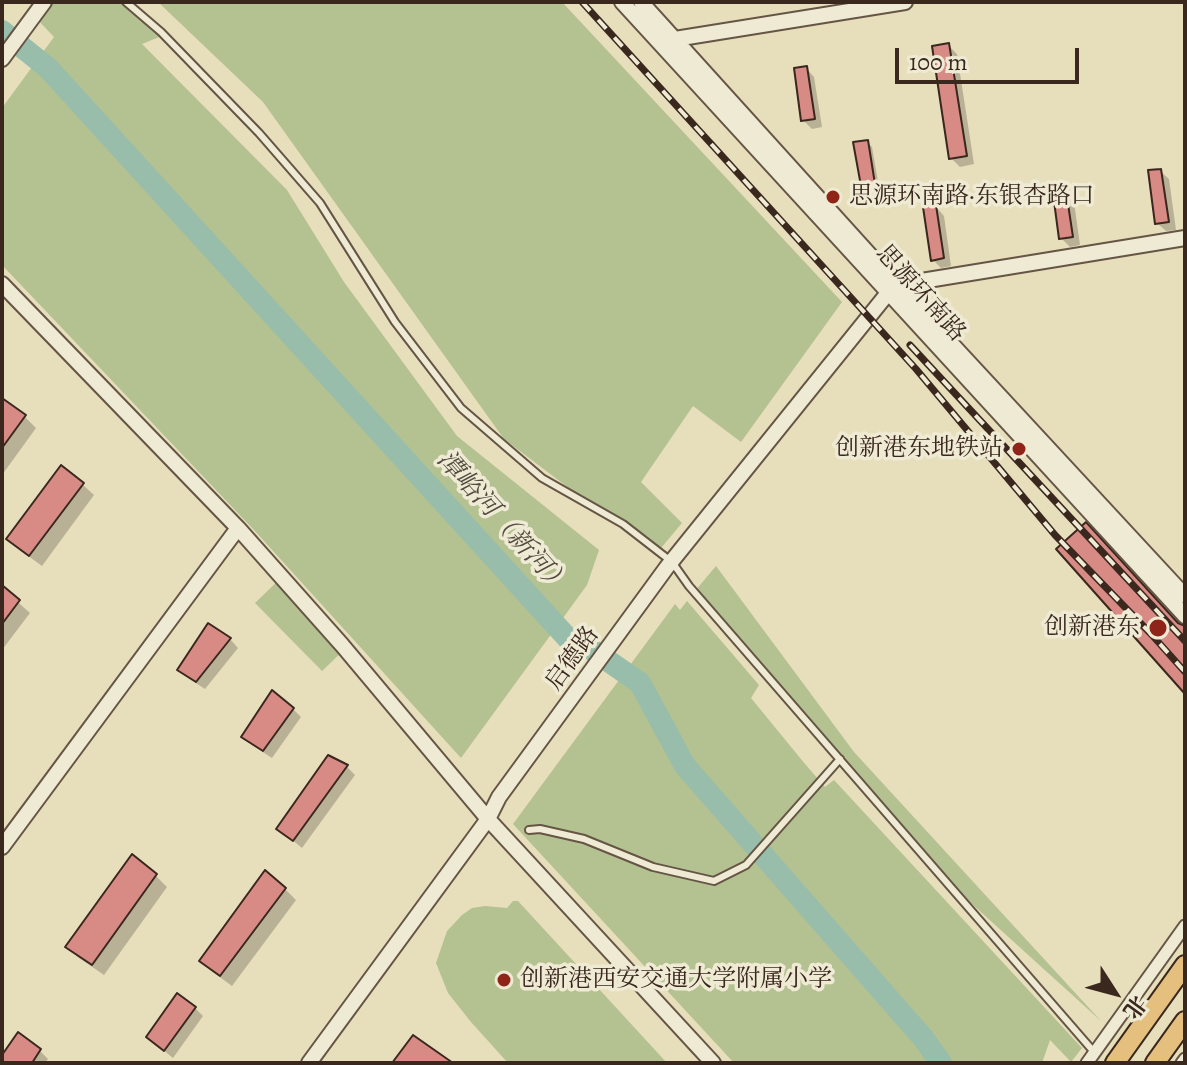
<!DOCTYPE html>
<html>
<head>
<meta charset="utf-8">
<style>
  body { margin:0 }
  #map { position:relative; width:1187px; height:1065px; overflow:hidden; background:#e7debb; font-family:Alegreya,"Noto Serif SC",serif }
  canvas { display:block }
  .frame { position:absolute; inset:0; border:4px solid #3a271e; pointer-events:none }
  .north { position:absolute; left:1075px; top:953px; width:80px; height:80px; -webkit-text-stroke:6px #efead3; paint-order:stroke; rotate:126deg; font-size:22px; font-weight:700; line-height:32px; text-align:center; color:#3a271e }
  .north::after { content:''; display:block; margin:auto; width:28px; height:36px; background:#3a271e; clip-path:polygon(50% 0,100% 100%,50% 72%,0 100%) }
  .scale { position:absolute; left:895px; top:48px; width:184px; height:36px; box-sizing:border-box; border:4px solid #3a271e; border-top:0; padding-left:10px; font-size:24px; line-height:28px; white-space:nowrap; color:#3a271e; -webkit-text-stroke:6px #efead3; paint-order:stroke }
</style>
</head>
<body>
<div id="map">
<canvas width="1187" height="1065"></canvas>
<div class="frame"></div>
<div class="north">北</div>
<div class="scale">100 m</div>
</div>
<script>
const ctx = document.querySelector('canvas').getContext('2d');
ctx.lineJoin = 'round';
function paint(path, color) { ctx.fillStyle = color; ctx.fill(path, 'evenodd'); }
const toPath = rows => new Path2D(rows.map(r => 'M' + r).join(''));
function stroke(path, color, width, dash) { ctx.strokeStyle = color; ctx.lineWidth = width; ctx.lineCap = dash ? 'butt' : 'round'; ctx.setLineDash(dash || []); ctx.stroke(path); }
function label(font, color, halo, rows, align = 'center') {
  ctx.font = font + ' Alegreya,"Noto Serif SC",serif'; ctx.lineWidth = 7; ctx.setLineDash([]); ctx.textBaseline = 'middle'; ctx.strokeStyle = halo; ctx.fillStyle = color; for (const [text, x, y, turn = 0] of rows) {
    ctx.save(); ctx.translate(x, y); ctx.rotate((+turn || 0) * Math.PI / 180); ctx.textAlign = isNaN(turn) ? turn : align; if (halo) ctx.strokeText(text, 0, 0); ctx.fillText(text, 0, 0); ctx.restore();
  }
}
const green = toPath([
  [48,2,132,2,169,33,142,44,287,190,344,282,457,436,599,550,587,585,461,758,254,530,2,265,2,108,54,37,36,18],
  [158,2,562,2,842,302,741,442,693,406,641,482,682,523,656,554,504,439,263,102],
  [716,566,854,752,1101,1021,928,864,695,591],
  [282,577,347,647,322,671,255,603],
  [687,601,759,685,751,698,805,764,825,787,834,780,1082,1048,1071,1062,1050,1040,1042,1063,734,1063,513,824,675,604,680,610],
  [513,901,518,901,667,1063,508,1063,471,1022,448,993,436,963,447,931,462,915,472,908,485,906,507,908]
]);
const shadow = toPath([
  [948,45,957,54,974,164,960,167,951,158],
  [806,68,814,77,822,127,812,129,803,120],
  [867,142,872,147,879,188,868,191,863,185],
  [1160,171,1169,179,1176,230,1166,231,1157,223],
  [1064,186,1073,195,1080,245,1070,247,1061,238],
  [936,207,944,216,951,266,941,268,933,260],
  [4,401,25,417,36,428,2,475,2,403],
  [82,484,94,495,42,566,20,550,9,539],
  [2,588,30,613,2,650],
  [209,626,230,639,238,648,205,689,188,678,180,670],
  [293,709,301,717,272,758,252,745,244,737],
  [347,767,355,775,302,848,279,829],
  [155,875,167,887,104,975,79,958,67,947],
  [285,889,296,900,232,986,213,972,202,961],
  [195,1008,203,1016,173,1058,157,1045],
  [40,1051,48,1059,45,1063,2,1063,2,1059]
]);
const river = toPath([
  [2,31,48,68,572,643,591,649,640,683,685,766,924,1039,941,1063]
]);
const building = toPath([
  [949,43,967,156,949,159,932,46,949,43],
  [807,66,815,119,801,121,794,68,807,66],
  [868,140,875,184,861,186,853,142,868,140],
  [1161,169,1169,222,1155,224,1148,170,1161,169],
  [1065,184,1073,237,1059,239,1052,186,1065,184],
  [936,205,944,258,931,261,923,207,936,205],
  [2,398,26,415,2,448,2,398],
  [61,465,84,483,29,556,6,539,61,465],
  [1086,522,1178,623,1185,626,1185,694,1056,549,1086,522],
  [2,585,20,600,2,624,2,585],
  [208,623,231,638,196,682,177,670,208,623],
  [272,690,294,708,263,751,241,737,272,690],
  [328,755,348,765,293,841,276,829,328,755],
  [132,854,157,874,92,965,65,947,132,854],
  [265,870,286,888,220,976,199,961,265,870],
  [177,993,196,1007,164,1051,146,1037,177,993],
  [18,1032,41,1049,32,1063,2,1063,2,1055,18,1032],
  [413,1035,453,1063,392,1063,413,1035]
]);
const service = toPath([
  [126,2,161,32,259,133,320,203,395,322,461,408,542,478,623,524,672,562,689,586,1094,1052],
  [529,830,540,829,584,839,653,867,714,881,746,865,840,759]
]);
const minor = toPath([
  [1087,1063,1185,926],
  [1182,1063,1185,1059]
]);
const tertiary = toPath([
  [622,2,1185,616],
  [641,2,897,285,1185,596],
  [670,43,675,39,905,2],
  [2,59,44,2],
  [2,284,238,528,342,645,488,819,713,1063],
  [2,847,238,528],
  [309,1063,488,819,499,797,667,567,888,293,897,285,1185,238]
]);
const primary = toPath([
  [1115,1063,1185,965],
  [1155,1063,1185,1021]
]);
const rail = toPath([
  [582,2,916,369,1055,535,1152,635,1185,672],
  [910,345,1185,641]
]);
const markers = [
  [833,197,8,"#8f2418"],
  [1019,449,8,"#8f2418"],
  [1158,628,10,"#8f2418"],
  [504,980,8,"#8f2418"]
];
const poiNames = [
  ["思源环南路·东银杏路口",849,197],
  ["创新港东地铁站",1003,449,"right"],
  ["创新港东",1140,628,"right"],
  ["创新港西安交通大学附属小学",520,980]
];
const streetNames = [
  ["思源环南路",920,294,48],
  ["启德路",573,659,-54]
];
const waterNames = [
  ["潭峪河（新河）",502,523,48]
];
paint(green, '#b4c191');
paint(shadow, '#0003');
stroke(river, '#98bdab', 22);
paint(building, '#d88b84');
stroke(building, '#3a271e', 2);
stroke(service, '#655545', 10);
stroke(minor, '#655545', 15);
stroke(tertiary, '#655545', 18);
stroke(primary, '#3a271e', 22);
stroke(service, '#efead3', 6);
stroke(minor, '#efead3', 11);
stroke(tertiary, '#efead3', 14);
stroke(primary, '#e4bf7e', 18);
stroke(rail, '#3a271e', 7);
stroke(rail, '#efead3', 4, [12]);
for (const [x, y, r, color] of markers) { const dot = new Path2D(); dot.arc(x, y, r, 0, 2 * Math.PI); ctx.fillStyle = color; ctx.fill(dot); stroke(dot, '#efead3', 3); }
label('24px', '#3a271e', '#efead3', poiNames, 'left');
label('24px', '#3a271e', '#efead3', streetNames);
label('italic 26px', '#524c41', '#efead3', waterNames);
</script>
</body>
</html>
